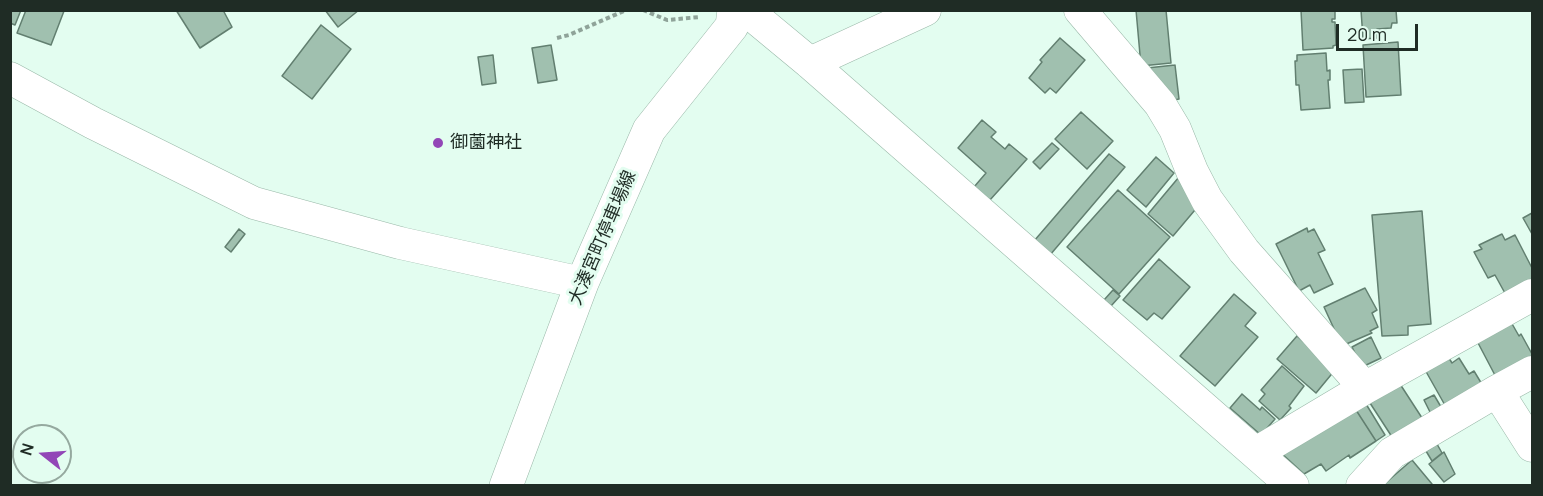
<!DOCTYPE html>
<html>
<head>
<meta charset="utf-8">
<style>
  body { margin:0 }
  #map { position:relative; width:1543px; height:496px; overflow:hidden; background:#e3fdf0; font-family:Manrope,sans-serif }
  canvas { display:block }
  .frame { position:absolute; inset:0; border:12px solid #1f2c25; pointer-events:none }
  .north { position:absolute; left:12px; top:424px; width:60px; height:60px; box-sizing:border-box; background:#e3fdf0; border:2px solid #95a99f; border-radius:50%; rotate:287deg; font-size:16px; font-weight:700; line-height:24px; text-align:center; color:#1f2c25 }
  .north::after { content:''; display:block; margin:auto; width:21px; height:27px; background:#9246b7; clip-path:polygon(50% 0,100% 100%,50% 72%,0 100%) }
  .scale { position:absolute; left:1336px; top:24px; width:82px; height:27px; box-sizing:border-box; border:3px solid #1f2c25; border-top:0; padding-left:8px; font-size:18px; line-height:21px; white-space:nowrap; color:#1f2c25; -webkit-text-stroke:4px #e3fdf0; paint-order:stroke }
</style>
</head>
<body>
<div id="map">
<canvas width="1543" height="496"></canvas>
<div class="frame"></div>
<div class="north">N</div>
<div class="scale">20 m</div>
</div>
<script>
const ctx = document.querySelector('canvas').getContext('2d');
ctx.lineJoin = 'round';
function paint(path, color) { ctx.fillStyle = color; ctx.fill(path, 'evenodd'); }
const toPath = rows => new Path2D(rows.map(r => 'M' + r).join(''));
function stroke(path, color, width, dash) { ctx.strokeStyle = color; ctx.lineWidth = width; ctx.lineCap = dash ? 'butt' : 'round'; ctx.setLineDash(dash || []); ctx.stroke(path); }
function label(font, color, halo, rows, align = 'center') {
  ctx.font = font + ' Manrope,"Noto Sans JP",sans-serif'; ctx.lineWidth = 6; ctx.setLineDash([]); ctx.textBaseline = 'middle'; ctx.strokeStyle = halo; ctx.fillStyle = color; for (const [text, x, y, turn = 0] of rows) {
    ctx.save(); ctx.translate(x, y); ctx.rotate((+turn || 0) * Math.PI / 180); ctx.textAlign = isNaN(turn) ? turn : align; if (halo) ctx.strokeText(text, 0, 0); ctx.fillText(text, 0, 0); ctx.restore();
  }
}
const building = toPath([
  [11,10,21,10,15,25,10,23,11,10],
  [26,10,64,11,51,45,17,33,26,10],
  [176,10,223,10,232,27,200,48,176,10],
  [325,10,359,10,338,27,325,10],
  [1136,10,1166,10,1171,63,1141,66,1136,10],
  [1301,10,1335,10,1335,19,1332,19,1332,22,1335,22,1336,45,1333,46,1333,48,1303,50,1301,10],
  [1361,10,1396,10,1397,23,1392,23,1391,28,1377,29,1377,38,1363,39,1361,10],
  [321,25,351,49,312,99,282,76,321,25],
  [1060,38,1085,60,1056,93,1050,88,1045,93,1029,78,1042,62,1040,60,1060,38],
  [1398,42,1401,95,1366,97,1363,45,1398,42],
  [551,45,557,80,538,83,532,48,551,45],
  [1326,53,1327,71,1330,70,1330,80,1328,80,1330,108,1301,110,1299,85,1296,85,1295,61,1297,61,1297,55,1326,53],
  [493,55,496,83,482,85,478,57,493,55],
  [1175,65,1179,99,1169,101,1147,68,1175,65],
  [1362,69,1364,102,1345,103,1343,70,1362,69],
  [1081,112,1113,141,1087,169,1055,139,1081,112],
  [982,120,996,132,991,137,1005,149,1009,144,1027,159,989,201,974,187,986,173,958,148,982,120],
  [1052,143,1059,149,1040,169,1033,162,1052,143],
  [1109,154,1125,167,1050,255,1034,241,1109,154],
  [1156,157,1174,173,1146,207,1127,190,1156,157],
  [1179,177,1200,204,1173,236,1148,214,1179,177],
  [1118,190,1170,237,1119,294,1067,247,1118,190],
  [1422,211,1431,324,1408,326,1408,335,1382,336,1372,215,1422,211],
  [1532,213,1532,234,1523,218,1532,213],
  [1307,228,1308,232,1314,229,1325,250,1318,253,1333,284,1314,293,1310,285,1299,291,1276,244,1307,228],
  [239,229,245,234,231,252,225,247,239,229],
  [1502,234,1505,240,1515,235,1532,268,1532,281,1506,295,1495,275,1488,278,1474,252,1482,249,1479,245,1502,234],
  [1159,259,1190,287,1162,319,1154,313,1147,320,1123,300,1159,259],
  [1365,288,1377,310,1372,313,1378,327,1370,331,1372,333,1344,345,1341,344,1324,307,1365,288],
  [1113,290,1120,296,1111,306,1104,300,1113,290],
  [1234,294,1256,313,1245,326,1258,337,1215,386,1180,356,1234,294],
  [1511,322,1519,336,1521,334,1532,354,1532,360,1497,379,1477,341,1511,322],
  [1297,336,1335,370,1316,393,1277,359,1297,336],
  [1371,337,1381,358,1362,367,1352,347,1371,337],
  [1447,355,1452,363,1459,358,1469,374,1474,371,1483,386,1446,407,1424,368,1447,355],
  [1282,366,1304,386,1289,406,1291,408,1280,420,1259,401,1265,394,1261,390,1282,366],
  [1400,384,1424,421,1394,440,1370,403,1400,384],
  [1242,394,1260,410,1262,407,1275,419,1261,435,1230,408,1242,394],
  [1434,395,1444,412,1433,418,1424,400,1434,395],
  [1366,404,1385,435,1376,441,1356,410,1366,404],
  [1356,410,1376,441,1350,458,1349,455,1326,471,1321,464,1304,474,1280,452,1356,410],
  [1437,444,1442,453,1432,461,1426,451,1437,444],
  [1444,452,1455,474,1444,482,1429,464,1444,452],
  [1412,460,1432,484,1431,486,1382,486,1412,460]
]);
const path = toPath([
  [643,10,667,20,700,17],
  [557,38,569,35,626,10]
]);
const minor = toPath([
  [746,10,810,63,1293,486],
  [1080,10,1160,104,1175,129,1192,171,1207,200,1244,251,1365,388],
  [810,63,925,10],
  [10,78,93,123,254,203,400,243,582,283],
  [1532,372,1497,391,1532,446],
  [1256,453,1365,388,1532,295],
  [1362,486,1392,453,1497,391]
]);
const major = toPath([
  [506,486,582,283,649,130,732,26,734,10]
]);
const markers = [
  [438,143,6,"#9246b7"]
];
const poiNames = [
  ["御薗神社",450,143]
];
const streetNames = [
  ["大湊宮町停車場線",603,238,-67]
];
paint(building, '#a0c0af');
stroke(building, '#627f70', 1.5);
stroke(minor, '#99b8a8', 33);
stroke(major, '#99b8a8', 34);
stroke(path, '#8fa399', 4, [4.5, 3]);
stroke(minor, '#fff', 32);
stroke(major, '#fff', 33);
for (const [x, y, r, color] of markers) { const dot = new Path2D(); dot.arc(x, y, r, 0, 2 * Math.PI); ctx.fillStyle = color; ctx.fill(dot); stroke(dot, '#e3fdf0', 2); }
label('18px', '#1f2c25', '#e3fdf0', poiNames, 'left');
label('18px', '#1f2c25', '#e3fdf0', streetNames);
</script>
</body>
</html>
